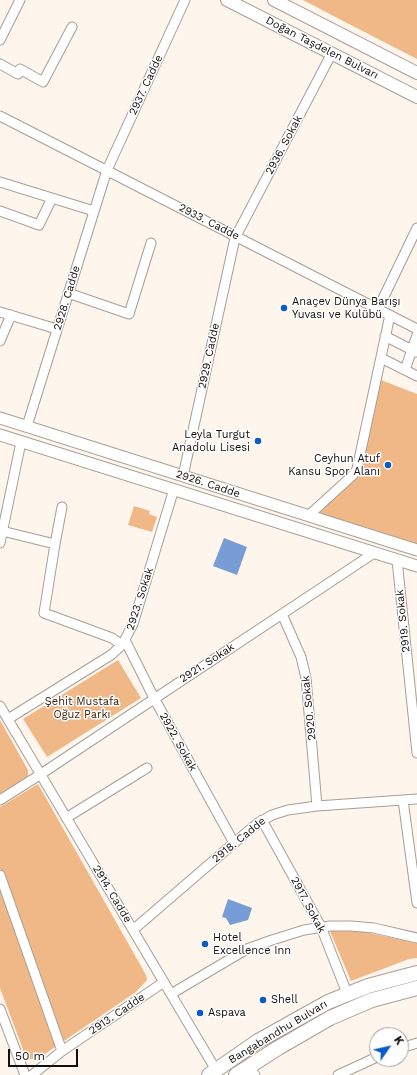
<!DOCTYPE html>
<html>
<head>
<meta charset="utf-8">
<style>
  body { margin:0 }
  #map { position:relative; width:417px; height:1075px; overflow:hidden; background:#fef5ed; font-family:"Work Sans",sans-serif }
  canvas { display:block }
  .north { position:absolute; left:369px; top:1027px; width:40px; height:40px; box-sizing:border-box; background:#fff; border:1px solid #a19f9e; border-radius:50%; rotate:56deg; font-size:11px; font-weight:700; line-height:16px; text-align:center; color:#130f0c }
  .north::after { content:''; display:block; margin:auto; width:14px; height:18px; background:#0c5bc5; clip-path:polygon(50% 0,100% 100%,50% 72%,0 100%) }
  .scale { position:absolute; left:8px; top:1049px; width:70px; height:18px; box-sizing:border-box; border:2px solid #130f0c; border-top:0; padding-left:5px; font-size:12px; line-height:14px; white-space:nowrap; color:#130f0c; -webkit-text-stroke:3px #fff; paint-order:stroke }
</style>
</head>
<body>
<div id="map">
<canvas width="417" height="1075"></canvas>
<div class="north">K</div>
<div class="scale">50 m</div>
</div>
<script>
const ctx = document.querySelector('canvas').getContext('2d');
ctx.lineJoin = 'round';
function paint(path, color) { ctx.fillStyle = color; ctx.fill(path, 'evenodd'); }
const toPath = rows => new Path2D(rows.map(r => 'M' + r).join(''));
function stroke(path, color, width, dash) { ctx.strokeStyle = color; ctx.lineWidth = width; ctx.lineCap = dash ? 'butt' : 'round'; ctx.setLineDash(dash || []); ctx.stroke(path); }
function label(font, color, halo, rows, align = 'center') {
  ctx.font = font + ' "Work Sans",sans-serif'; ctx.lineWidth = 3; ctx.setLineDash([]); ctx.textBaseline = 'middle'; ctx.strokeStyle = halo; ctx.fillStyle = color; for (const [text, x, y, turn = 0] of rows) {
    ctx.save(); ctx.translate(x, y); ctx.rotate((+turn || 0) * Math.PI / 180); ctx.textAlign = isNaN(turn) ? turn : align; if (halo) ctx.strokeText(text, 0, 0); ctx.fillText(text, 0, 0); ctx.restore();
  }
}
const green = toPath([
  [303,0,417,0,417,59,345,22],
  [376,378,417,394,417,550,308,516,353,475],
  [134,506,150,511,149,514,157,517,152,532,128,525],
  [118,660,141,698,47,757,23,719],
  [0,720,28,770,28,776,0,794],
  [38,784,146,975,147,980,136,992,39,1058,35,1059,30,1059,25,1055,0,988,0,807],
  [329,929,355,930,417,943,417,958,409,959,351,981]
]);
const water = toPath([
  [224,538,247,547,237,575,213,566],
  [228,899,252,908,248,920,230,925,226,918,222,917]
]);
const minor = toPath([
  [0,40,20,0],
  [0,64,18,74,20,69,43,82,72,27],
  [0,116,417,329],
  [0,182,94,211],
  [0,211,39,225,52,198],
  [68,293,129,314,151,243],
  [378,309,417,228],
  [0,312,57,329],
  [385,336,416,352],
  [0,341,11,315],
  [381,358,417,376],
  [405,370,417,335],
  [27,426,107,170,185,0],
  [183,476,235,238,332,53],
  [308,516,353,475,357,469,390,315],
  [2,531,55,544,44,613,112,638,122,645],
  [0,543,21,442],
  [55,544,62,507],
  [397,560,417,753],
  [282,614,301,657,306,678,317,806],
  [125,640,154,698,234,843],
  [0,706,216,1070],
  [8,719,111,655,122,645,133,624,174,489],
  [0,800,41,774,374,553],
  [403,800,417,903],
  [66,818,147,768],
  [262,820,321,927,347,993],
  [0,875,62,1051],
  [133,930,234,843,258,823,272,815,288,810,317,806,417,799],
  [171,994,247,949,269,941,304,930,330,926,351,926,374,928,417,938],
  [0,1009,25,1075],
  [401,1048,417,1043],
  [248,1067,255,1075],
  [32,1075,62,1051,164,982],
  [338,1075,377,1057]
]);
const tertiary = toPath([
  [0,418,417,550],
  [0,435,417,566]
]);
const secondary = toPath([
  [227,0,417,97],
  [274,0,417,73]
]);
const primary = toPath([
  [209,1075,258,1041,328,1002,368,986,417,973],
  [236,1075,278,1048,330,1018,372,1000,417,988]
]);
const markers = [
  [284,308,4,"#0c5bc5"],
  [258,441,4,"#0c5bc5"],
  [388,465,4,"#0c5bc5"],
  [205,944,4,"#0c5bc5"],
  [263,1000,4,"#0c5bc5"],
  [200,1013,4,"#0c5bc5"]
];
const streetNames = [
  ["Doğan Taşdelen Bulvarı",322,48,27],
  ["2937. Cadde",146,85,-65],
  ["2936. Sokak",284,145,-62],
  ["2933. Cadde",209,222,27],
  ["2928. Cadde",67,298,-73],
  ["2929. Cadde",209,356,-78],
  ["2926. Cadde",208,484,18],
  ["2923. Sokak",140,599,-72],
  ["2919. Sokak",403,621,-96],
  ["2921. Sokak",207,663,-33],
  ["2920. Sokak",309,708,-96],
  ["2922. Sokak",178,742,61],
  ["2918. Cadde",239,840,-39],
  ["2914. Cadde",112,894,59],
  ["2917. Sokak",308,905,62],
  ["2913. Cadde",117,1014,-34],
  ["Bangabandhu Bulvarı",278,1032,-31]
];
const poiNames = [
  ["Anaçev Dünya Barışı",292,302],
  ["Yuvası ve Kulübü",292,315],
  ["Leyla Turgut",250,435,"right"],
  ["Anadolu Lisesi",250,448,"right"],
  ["Ceyhun Atuf",380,459,"right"],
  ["Kansu Spor Alanı",380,472,"right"],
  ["Hotel",213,938],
  ["Excellence Inn",213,951],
  ["Shell",271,1000],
  ["Aspava",208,1013]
];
const parkNames = [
  ["Şehit Mustafa",82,702],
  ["Oğuz Parkı",82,715]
];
paint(green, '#f0b887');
paint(water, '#789dd6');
stroke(minor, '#a99e95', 11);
stroke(tertiary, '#a99e95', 13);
stroke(secondary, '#a99e95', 14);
stroke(primary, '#a99e95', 16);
stroke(minor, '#fff', 9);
stroke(tertiary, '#fff', 11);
stroke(secondary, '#fff', 12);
stroke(primary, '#fff', 14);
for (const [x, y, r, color] of markers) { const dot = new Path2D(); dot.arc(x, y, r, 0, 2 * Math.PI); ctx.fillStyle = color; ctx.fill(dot); stroke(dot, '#fff', 1.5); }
label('11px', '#130f0c', '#fff', streetNames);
label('11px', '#130f0c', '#fff', poiNames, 'left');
label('11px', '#3b230d', '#fff', parkNames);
</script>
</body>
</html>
